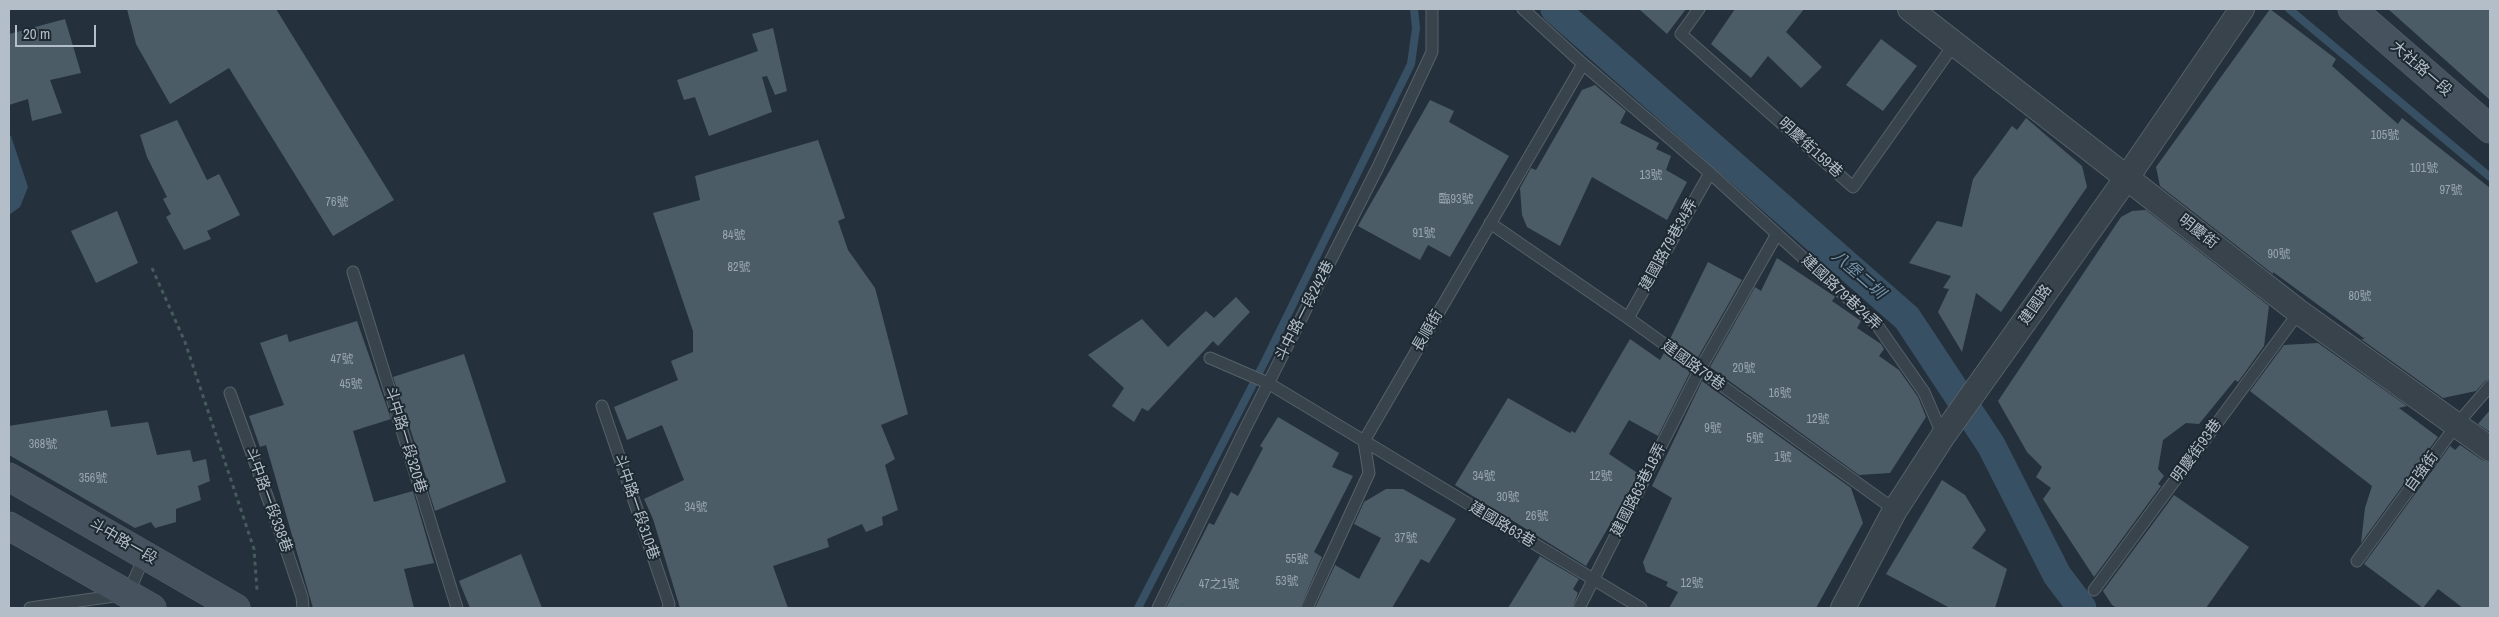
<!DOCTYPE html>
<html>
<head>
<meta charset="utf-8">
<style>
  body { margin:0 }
  #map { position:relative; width:2499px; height:617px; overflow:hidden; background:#24313c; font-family:"Archivo Narrow",sans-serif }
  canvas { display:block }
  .frame { position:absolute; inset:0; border:10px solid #b3bec8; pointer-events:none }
  .scale { position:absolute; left:15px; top:25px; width:81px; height:22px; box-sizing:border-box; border:2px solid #b3bec8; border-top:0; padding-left:6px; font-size:15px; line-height:18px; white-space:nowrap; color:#b3bec8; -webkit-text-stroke:4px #1d2831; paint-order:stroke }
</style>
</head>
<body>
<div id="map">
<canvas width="2499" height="617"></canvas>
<div class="frame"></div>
<div class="scale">20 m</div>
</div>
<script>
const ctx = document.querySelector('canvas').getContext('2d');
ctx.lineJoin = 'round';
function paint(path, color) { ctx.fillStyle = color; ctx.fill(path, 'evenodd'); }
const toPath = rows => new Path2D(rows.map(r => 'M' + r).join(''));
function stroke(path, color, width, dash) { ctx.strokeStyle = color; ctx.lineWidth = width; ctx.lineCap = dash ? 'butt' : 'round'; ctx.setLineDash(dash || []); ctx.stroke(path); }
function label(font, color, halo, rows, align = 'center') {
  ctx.font = font + ' "Archivo Narrow","Noto Sans TC",sans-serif'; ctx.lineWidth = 4; ctx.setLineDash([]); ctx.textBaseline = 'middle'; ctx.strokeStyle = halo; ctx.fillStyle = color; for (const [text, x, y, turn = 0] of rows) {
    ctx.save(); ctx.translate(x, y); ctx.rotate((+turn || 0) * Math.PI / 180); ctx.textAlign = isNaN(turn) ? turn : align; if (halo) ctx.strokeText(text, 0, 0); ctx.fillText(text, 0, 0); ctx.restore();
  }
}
const water = toPath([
  [9,135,11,136,28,187,20,207,9,215]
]);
const stream = toPath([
  [2289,9,2490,177],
  [1138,608,1265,361,1411,64,1416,28,1414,9]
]);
const canal = toPath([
  [1555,9,1907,318,1991,445,2057,575,2082,608]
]);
const building = toPath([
  [127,9,276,9,394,200,333,236,229,68,170,104,136,44],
  [1639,9,1686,9,1667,34],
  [1735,9,1804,9,1786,32,1822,67,1801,88,1768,56,1751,78,1711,44],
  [2270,9,2336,59,2332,66,2398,124,2402,118,2490,188,2490,379,2485,381,2476,391,2443,398,2361,339,2365,339,2273,272,2273,274,2160,186,2156,167],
  [2388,9,2490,9,2490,100],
  [65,19,81,73,50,80,62,113,32,121,28,99,9,105,9,34],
  [773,28,787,91,775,95,767,76,762,77,772,112,709,136,695,97,684,100,677,80,758,51,752,34],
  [1881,39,1917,66,1883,111,1846,85],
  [1595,85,1626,111,1620,123,1659,143,1656,149,1671,156,1666,170,1687,182,1667,220,1592,177,1560,246,1527,227,1522,215,1520,188,1531,168,1536,170,1582,90],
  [1430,100,1454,111,1449,122,1509,156,1450,257,1428,245,1420,260,1358,226],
  [2026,118,2082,166,2087,187,2001,312,1976,293,1962,352,1938,312,1949,289,1943,288,1951,276,1909,263,1937,221,1962,227,1973,179,2012,126,2017,130],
  [177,120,207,180,219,174,240,215,207,231,211,239,184,250,166,217,171,214,163,199,167,197,147,157,140,135],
  [818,140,845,218,838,221,848,250,875,288,908,414,881,425,895,459,885,465,898,510,882,517,883,525,866,532,862,524,827,539,829,547,773,566,788,608,680,608,653,519,644,499,684,480,662,425,627,440,614,407,678,380,671,361,693,352,693,331,653,213,700,200,695,176],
  [2146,210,2269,306,2264,346,2238,382,2235,380,2199,424,2186,423,2163,440,2158,469,2164,476,2158,484,2161,486,2094,577,2043,499,2051,488,2036,477,2042,467,2027,452,1998,401,2121,217,2132,211],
  [117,211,138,263,96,283,71,231],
  [1777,258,1834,296,1835,297,1832,301,1861,321,1857,328,1881,344,1884,349,1879,356,1899,370,1918,397,1926,417,1890,473,1859,475,1710,367,1755,287,1761,291],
  [1708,262,1742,280,1697,359,1670,339],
  [1236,297,1250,312,1218,346,1213,341,1148,411,1142,408,1134,422,1112,406,1124,388,1088,355,1142,319,1168,347,1206,311,1214,318],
  [357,321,391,419,353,431,374,502,413,491,434,563,404,569,414,608,313,608,266,445,260,447,249,416,284,405,260,343,287,334,289,342],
  [1630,339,1660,360,1664,353,1690,372,1658,436,1629,420,1609,454,1639,474,1586,566,1455,485,1508,398,1570,433,1572,431,1575,433],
  [2318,343,2407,406,2399,408,2438,437,2361,543,2365,508,2372,486,2250,391,2284,345],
  [464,354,506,482,435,511,427,486,429,486,393,377],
  [1702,381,1851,488,1863,523,1816,608,1669,608,1678,592,1666,586,1668,582,1646,572,1643,562,1672,498,1652,486],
  [107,410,111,427,148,422,157,455,190,450,193,462,206,459,210,481,198,486,201,500,176,509,176,522,155,528,151,522,135,528,9,455,9,426],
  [2490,410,2490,432,2478,424],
  [1278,417,1339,453,1332,467,1353,476,1314,552,1322,557,1300,608,1166,608,1209,523,1214,525,1231,492,1238,496,1263,448,1260,446],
  [2460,445,2482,460,2490,462,2490,608,2463,608,2438,589,2423,608,2364,564,2450,446,2455,450],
  [1942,480,1965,495,1986,530,1972,548,2007,569,1995,608,1950,608,1886,574],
  [1386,489,1403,489,1456,519,1429,563,1421,559,1392,608,1315,608,1335,565,1359,579,1381,538,1354,524,1364,502],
  [2174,495,2249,547,2206,608,2117,608,2112,605,2103,591],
  [521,554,542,608,470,608,459,581],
  [1540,556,1579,579,1573,589,1578,593,1572,608,1508,608]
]);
const path = toPath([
  [152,268,185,342,254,549,257,590],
  [1181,604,1189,608]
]);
const lane = toPath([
  [1523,9,1583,64,1710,173,1877,325,1924,392,1943,436],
  [1699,9,1681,34,1853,187,1955,43],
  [1490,223,1628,318,1895,510],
  [353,272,457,608],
  [1628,318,1710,173],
  [1210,358,1268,383,1641,608],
  [230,393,284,543,302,597,303,608],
  [602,406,669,604,668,608],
  [2357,561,2457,424,2490,386],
  [2094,590,2299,312],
  [30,608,128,594,145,555],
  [1158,608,1244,431,1378,167,1432,52,1432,9],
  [1307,608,1369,473,1364,441,1583,64],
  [1579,608,1699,371,1777,234]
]);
const street = toPath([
  [1910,9,2299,312,2490,449],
  [1843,608,1895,510,1943,436,2128,176,2242,9]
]);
const secondary = toPath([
  [2352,9,2490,129],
  [9,477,236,608],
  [9,526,152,608]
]);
const numberNames = [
  ["105號",2385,136],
  ["101號",2424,169],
  ["13號",1651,176],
  ["97號",2451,191],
  ["臨93號",1456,200],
  ["76號",337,203],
  ["91號",1424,234],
  ["84號",734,236],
  ["90號",2279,255],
  ["82號",739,268],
  ["80號",2360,297],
  ["47號",342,360],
  ["20號",1744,369],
  ["45號",351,385],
  ["16號",1780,394],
  ["12號",1818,420],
  ["9號",1713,429],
  ["5號",1755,439],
  ["368號",43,445],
  ["1號",1783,458],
  ["34號",1484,477],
  ["12號",1601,477],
  ["356號",93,479],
  ["30號",1508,498],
  ["34號",696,508],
  ["26號",1537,517],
  ["37號",1406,539],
  ["55號",1297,560],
  ["53號",1287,582],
  ["12號",1692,584],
  ["47之1號",1219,585]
];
const streetNames = [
  ["大社路一段",2421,69,41],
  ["明慶街159巷",1810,148,42],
  ["明慶街",2198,232,38],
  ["建國路79巷34弄",1669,245,-61],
  ["建國路79巷24弄",1841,293,43],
  ["建國路",2036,305,-55],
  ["斗中路一段242巷",1305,311,-63],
  ["長順街",1428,331,-60],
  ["建國路79巷",1693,366,36],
  ["斗中路一段320巷",405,440,73],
  ["明慶街93巷",2197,451,-54],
  ["自強街",2422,472,-54],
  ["建國路63巷18弄",1639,490,-63],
  ["斗中路一段338巷",268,500,70],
  ["斗中路一段310巷",636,507,71],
  ["建國路63巷",1502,525,31],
  ["斗中路一段",123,542,30]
];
const waterNames = [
  ["八堡二圳",1858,275,41]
];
paint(water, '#385063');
stroke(stream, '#385063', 8);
stroke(canal, '#385063', 29);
paint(building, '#4c5c67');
stroke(lane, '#56616a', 13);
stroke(street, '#56616a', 26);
stroke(secondary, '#56616a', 29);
stroke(path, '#465b5b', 3, [4, 4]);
stroke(lane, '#38434c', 11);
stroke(street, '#38434c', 24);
stroke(secondary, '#46535f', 28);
label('12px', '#99a6b0', null, numberNames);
label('15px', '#b3bec8', '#1d2831', streetNames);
label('italic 16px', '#7493aa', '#1d2831', waterNames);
</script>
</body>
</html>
